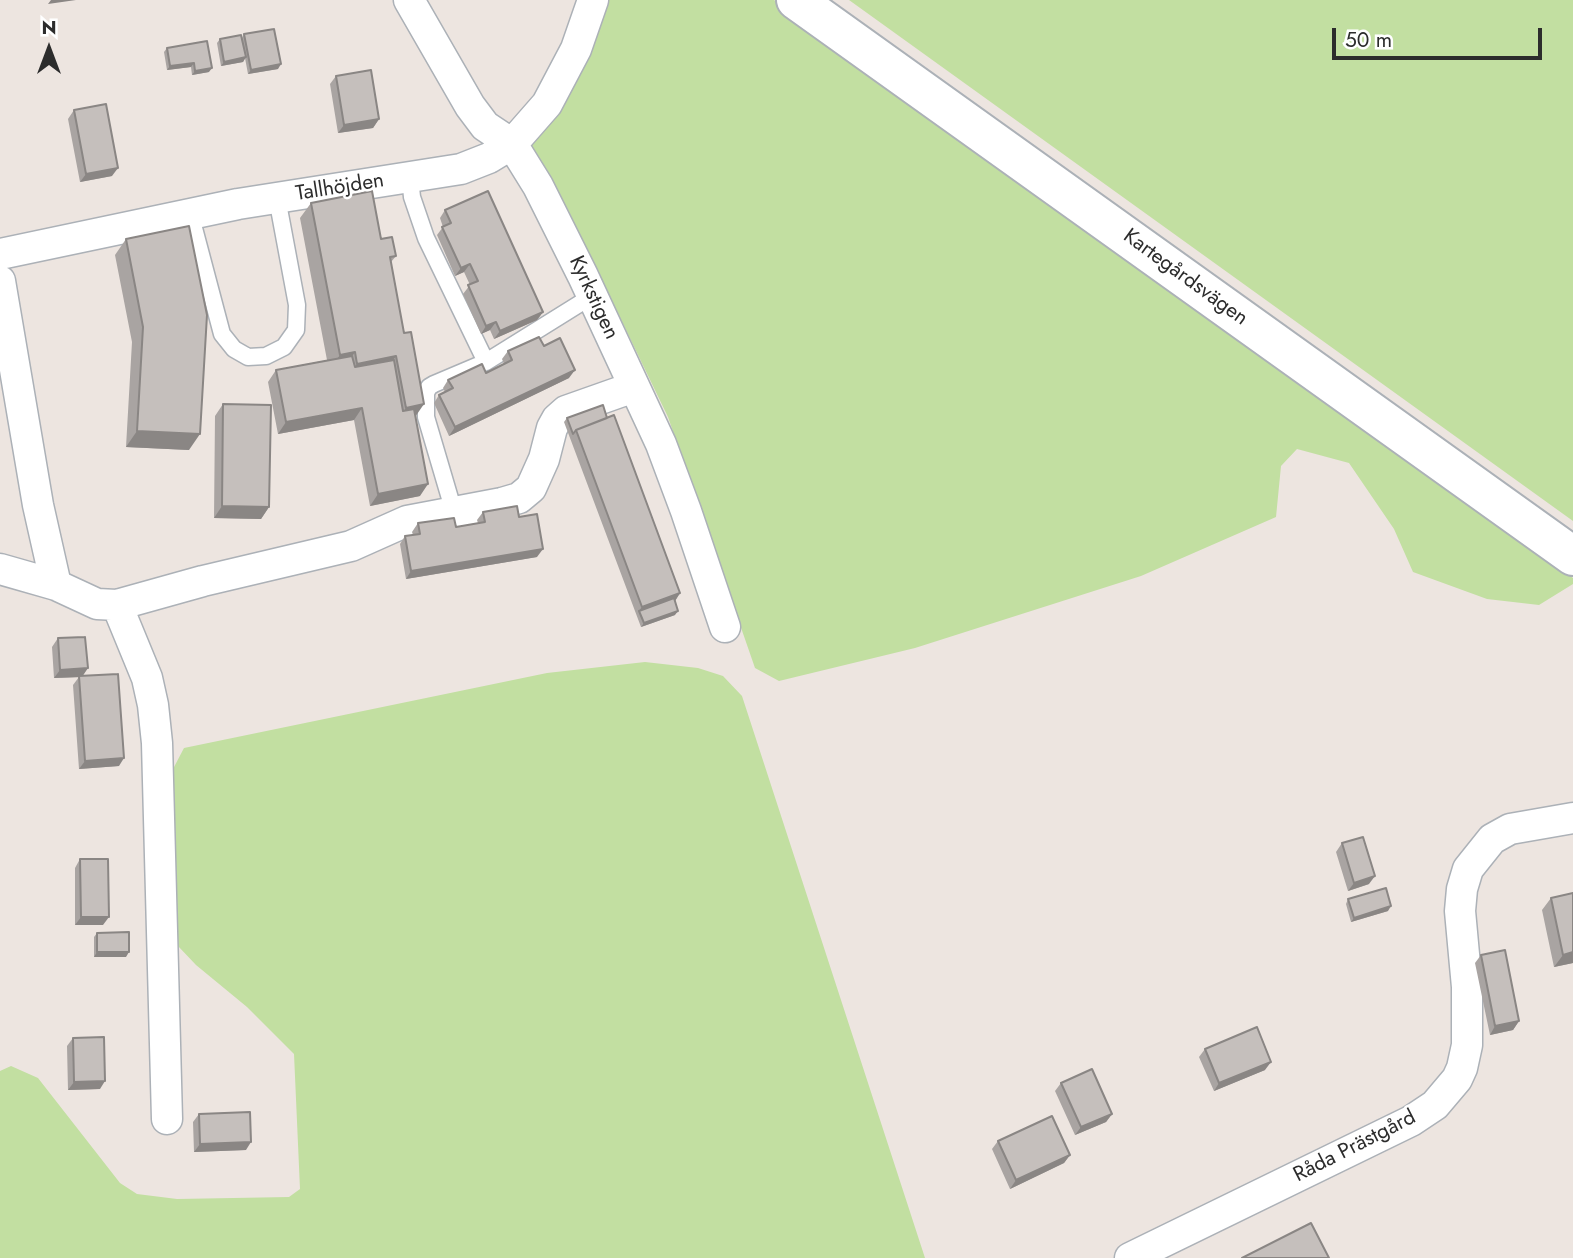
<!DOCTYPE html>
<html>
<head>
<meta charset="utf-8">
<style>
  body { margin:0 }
  #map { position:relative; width:1573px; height:1258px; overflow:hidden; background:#ede5e0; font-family:Jost,sans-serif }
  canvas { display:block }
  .north { position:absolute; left:14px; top:14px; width:70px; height:70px; -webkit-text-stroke:5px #fff; paint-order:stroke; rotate:0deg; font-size:19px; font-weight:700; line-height:28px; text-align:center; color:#2c2c2c }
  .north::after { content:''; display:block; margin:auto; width:24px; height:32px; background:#2c2c2c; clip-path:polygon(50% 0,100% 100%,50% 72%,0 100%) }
  .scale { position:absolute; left:1332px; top:28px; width:210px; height:32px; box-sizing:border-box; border:4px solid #2c2c2c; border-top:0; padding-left:9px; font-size:21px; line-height:24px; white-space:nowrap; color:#2c2c2c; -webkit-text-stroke:5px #fff; paint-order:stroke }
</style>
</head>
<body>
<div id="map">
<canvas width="1573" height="1258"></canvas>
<div class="north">N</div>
<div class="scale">50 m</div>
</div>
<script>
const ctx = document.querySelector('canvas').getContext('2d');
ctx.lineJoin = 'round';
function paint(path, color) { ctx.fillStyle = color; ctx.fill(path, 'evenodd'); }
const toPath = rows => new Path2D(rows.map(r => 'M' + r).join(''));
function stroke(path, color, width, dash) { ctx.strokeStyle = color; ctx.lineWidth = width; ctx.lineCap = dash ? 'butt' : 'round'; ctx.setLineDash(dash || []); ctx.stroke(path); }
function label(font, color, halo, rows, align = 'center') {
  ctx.font = font + ' Jost,sans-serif'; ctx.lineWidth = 5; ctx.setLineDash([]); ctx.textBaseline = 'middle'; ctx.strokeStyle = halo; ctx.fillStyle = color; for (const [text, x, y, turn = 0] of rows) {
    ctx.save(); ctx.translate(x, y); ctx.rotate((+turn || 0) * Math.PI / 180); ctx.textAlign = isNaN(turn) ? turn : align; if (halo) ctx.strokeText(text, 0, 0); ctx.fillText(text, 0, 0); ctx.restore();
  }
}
const green = toPath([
  [605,0,774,0,888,86,1310,386,1573,578,1573,584,1539,605,1487,599,1413,572,1394,529,1349,463,1297,449,1281,466,1276,517,1141,576,915,648,779,681,755,668,668,417,567,208,525,142],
  [849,0,1573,0,1573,521],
  [645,662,698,668,723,676,742,696,925,1258,0,1258,0,1071,11,1066,38,1078,120,1183,137,1194,177,1199,289,1197,300,1189,294,1054,247,1007,196,965,178,946,173,769,184,748,547,673]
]);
const lane = toPath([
  [410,178,412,197,426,238,486,362,434,384,429,387,426,393,426,417,454,512],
  [190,213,222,334,234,349,248,357,266,356,284,347,296,330,297,305,277,198],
  [486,362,592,296]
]);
const street = toPath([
  [409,0,470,106,485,126,512,144,538,186,583,276,661,444,686,511,725,627],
  [0,254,238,204,461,169,489,158,512,144,547,104,576,49,593,0],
  [0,281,38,505,56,585],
  [0,569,56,585,97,604,117,605,203,581,351,546,407,521,502,503,519,498,531,488,544,459,552,428,557,419,566,411,634,387],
  [117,605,147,678,153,705,157,743,167,1119],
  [1130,1258,1411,1121,1435,1105,1457,1079,1462,1068,1467,1045,1467,987,1460,911,1462,889,1468,869,1492,839,1510,829,1573,818]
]);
const secondary = toPath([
  [796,0,1573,556]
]);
const wall = toPath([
  [244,34,278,69,248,74,245,58,243,62,221,66,217,43,220,39,242,38],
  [167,48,209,72,192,75,191,67,167,70,164,52],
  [336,76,379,119,373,128,338,133,330,84],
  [74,110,112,176,80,182,68,119],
  [311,203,381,239,396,256,391,262,416,417,420,496,370,506,354,420,278,434,268,382,276,370,327,360,300,218],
  [445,210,543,312,537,320,494,339,490,330,481,334,463,294,470,285,464,272,455,276,437,235,443,227,440,218],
  [126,239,189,450,126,447,132,342,115,255],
  [544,346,569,378,449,436,434,403,439,395,445,392,443,388,448,380,486,373,504,364,502,359,508,351],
  [223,404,269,507,261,519,214,518,215,416],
  [567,418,607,418,680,593,675,601,675,615,641,627,564,422],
  [483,512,519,517,537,557,406,579,400,544,405,536,413,535,412,532,418,523,456,527,478,523,477,520],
  [58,638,83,676,119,766,79,769,73,685,79,677,54,678,52,647],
  [1342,843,1369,884,1348,891,1336,852],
  [80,859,103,925,75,925,75,868],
  [1573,893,1573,963,1554,967,1542,910,1551,898],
  [1348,899,1388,911,1351,922,1346,904],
  [97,933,126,957,94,957,94,937],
  [1481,955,1519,1021,1513,1030,1490,1035,1475,963],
  [73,1038,100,1089,68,1090,67,1046],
  [1205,1049,1265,1070,1214,1091,1199,1057],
  [1061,1083,1112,1114,1106,1122,1075,1135,1055,1091],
  [199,1114,246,1150,194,1152,193,1122],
  [998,1141,1070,1155,1064,1163,1010,1189,992,1149]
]);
const shadedWall = toPath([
  [51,0,76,0,48,4],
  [246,57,243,62,221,66,224,62],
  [194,63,191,67,167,70,170,66],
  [281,64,278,69,248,74,251,70],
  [212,68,209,72,192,75,195,71],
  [379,119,373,128,338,133,344,125],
  [118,168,112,176,80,182,86,174],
  [470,264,464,272,455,276,461,268],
  [543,312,537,320,494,339,500,331],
  [496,322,490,330,481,334,486,326],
  [355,352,344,368,329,370,340,355],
  [396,356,385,372,346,379,357,364],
  [575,370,569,378,449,436,455,427],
  [424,404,413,420,395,423,406,408],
  [362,408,354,420,278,434,286,422],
  [137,431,200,434,189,450,126,447],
  [428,484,420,496,370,506,378,494],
  [222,506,269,507,261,519,214,518],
  [543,549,537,557,406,579,411,571],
  [680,593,675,601,639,611,642,607],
  [678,611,675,615,641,627,644,623],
  [88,668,82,677,54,678,60,670],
  [124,758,119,766,79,769,85,761],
  [1375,876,1369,884,1348,891,1354,883],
  [1391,906,1388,911,1351,922,1354,918],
  [81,917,109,917,103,925,75,925],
  [97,952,129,952,126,957,94,957],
  [1573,952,1573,963,1554,967,1563,955],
  [1519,1021,1513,1030,1490,1035,1495,1026],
  [1271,1062,1265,1070,1214,1091,1219,1083],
  [105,1081,100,1089,68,1090,74,1082],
  [1112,1114,1106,1122,1075,1135,1081,1127],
  [251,1142,246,1150,194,1152,200,1144],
  [1070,1155,1064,1163,1010,1189,1016,1180]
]);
const building = toPath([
  [274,29,281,64,251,70,244,34,274,29],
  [241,35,246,57,224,62,220,39,241,35],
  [207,41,212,68,195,71,194,63,170,66,167,48,207,41],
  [371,70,379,119,344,125,336,76,371,70],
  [106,104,118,168,86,174,74,110,106,104],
  [372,191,381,239,392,237,396,256,390,257,404,333,411,332,424,404,406,408,396,356,357,364,355,352,340,355,311,203,372,191],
  [488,191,543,312,500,331,496,322,486,326,468,285,478,281,470,264,461,268,442,227,451,223,445,210,488,191],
  [189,226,207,315,200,434,137,431,143,327,126,239,189,226],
  [539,337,544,346,560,338,575,370,455,427,439,395,453,388,448,380,482,364,486,373,512,360,508,351,539,337],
  [352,356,355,367,394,360,403,411,414,409,428,484,378,494,362,408,286,422,276,370,352,356],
  [223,404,271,405,269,507,222,506,223,404],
  [603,405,607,418,576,430,573,434,567,418,603,405],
  [614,415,680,593,642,607,576,430,614,415],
  [517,506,519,517,537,514,543,549,411,571,405,536,420,534,418,523,454,518,456,527,485,522,483,512,517,506],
  [674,598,678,611,644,623,639,611,674,598],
  [85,637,88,668,60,670,58,638,85,637],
  [118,674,124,758,85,761,79,676,118,674],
  [1363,837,1375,876,1354,883,1342,843,1363,837],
  [80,859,108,859,109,917,81,917,80,859],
  [1386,888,1391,906,1354,918,1348,899,1386,888],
  [1573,893,1573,952,1563,955,1551,898,1573,893],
  [129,932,129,952,97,952,97,933,129,932],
  [1505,950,1519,1021,1495,1026,1481,955,1505,950],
  [1257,1027,1271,1062,1219,1083,1205,1049,1257,1027],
  [104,1037,105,1081,74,1082,73,1038,104,1037],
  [1092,1069,1112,1114,1081,1127,1061,1083,1092,1069],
  [250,1112,251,1142,200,1144,199,1114,250,1112],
  [1052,1116,1070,1155,1016,1180,998,1141,1052,1116],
  [1311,1223,1329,1258,1242,1258,1311,1223]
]);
const streetNames = [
  ["Tallhöjden",340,188,-9],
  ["Kartegårdsvägen",1185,278,36],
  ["Kyrkstigen",593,298,65],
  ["Råda Prästgård",1355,1147,-27]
];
paint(green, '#c2dfa1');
stroke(lane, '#acb1b7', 19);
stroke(street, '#acb1b7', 33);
stroke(secondary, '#acb1b7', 42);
stroke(lane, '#fff', 16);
stroke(street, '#fff', 30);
stroke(secondary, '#fff', 38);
paint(wall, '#a9a4a2');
paint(shadedWall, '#8a8684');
paint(building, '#c5bfbc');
stroke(building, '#8a8684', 2);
label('21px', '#2c2c2c', '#fff', streetNames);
</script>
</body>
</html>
